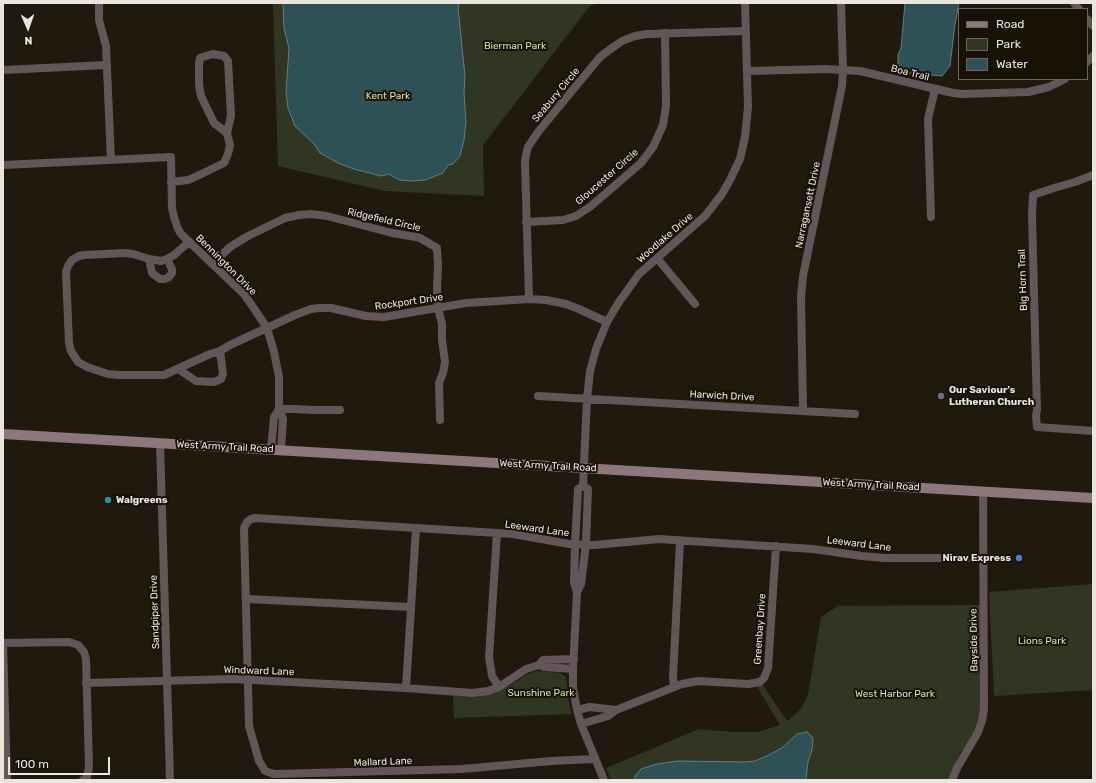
<!DOCTYPE html>
<html>
<head>
<meta charset="utf-8">
<style>
  body { margin:0 }
  #map { position:relative; width:1096px; height:783px; overflow:hidden; background:#201a0e; font-family:Rubik,sans-serif }
  canvas { display:block }
  .frame { position:absolute; inset:0; border:4px solid #eae5dd; pointer-events:none }
  .legend { position:absolute; left:958px; top:8px; width:130px; height:72px; box-sizing:border-box; background:#171106; border:1px solid #6b665c; margin:0; padding:5px 7px; list-style:none; font-size:12px; color:#eae5dd }
  .legend li { display:flex; align-items:center; gap:8px; height:20px }
  .legend b { width:20px; border:1px solid #6b665c }
  .north { position:absolute; left:8px; top:8px; width:40px; height:40px; -webkit-text-stroke:3px #171106; paint-order:stroke; rotate:178deg; font-size:11px; font-weight:700; line-height:16px; text-align:center; color:#eae5dd }
  .north::after { content:''; display:block; margin:auto; width:14px; height:18px; background:#eae5dd; clip-path:polygon(50% 0,100% 100%,50% 72%,0 100%) }
  .scale { position:absolute; left:8px; top:757px; width:102px; height:18px; box-sizing:border-box; border:2px solid #eae5dd; border-top:0; padding-left:5px; font-size:12px; line-height:14px; white-space:nowrap; color:#eae5dd; -webkit-text-stroke:3px #171106; paint-order:stroke }
</style>
</head>
<body>
<div id="map">
<canvas width="1096" height="783"></canvas>
<div class="frame"></div>
<ul class="legend">
<li><b style="height:5px;background:#8e777b"></b>Road</li>
<li><b style="height:11px;background:#313623"></b>Park</li>
<li><b style="height:11px;background:#2d5154"></b>Water</li>
</ul>
<div class="north">N</div>
<div class="scale">100 m</div>
</div>
<script>
const ctx = document.querySelector('canvas').getContext('2d');
ctx.lineJoin = 'round';
function paint(path, color) { ctx.fillStyle = color; ctx.fill(path, 'evenodd'); }
const toPath = rows => new Path2D(rows.map(r => 'M' + r).join(''));
function stroke(path, color, width, dash) { ctx.strokeStyle = color; ctx.lineWidth = width; ctx.lineCap = dash ? 'butt' : 'round'; ctx.setLineDash(dash || []); ctx.stroke(path); }
function label(font, color, halo, rows, align = 'center') {
  ctx.font = font + ' Rubik,sans-serif'; ctx.lineWidth = 4; ctx.setLineDash([]); ctx.textBaseline = 'middle'; ctx.strokeStyle = halo; ctx.fillStyle = color; for (const [text, x, y, turn = 0] of rows) {
    ctx.save(); ctx.translate(x, y); ctx.rotate((+turn || 0) * Math.PI / 180); ctx.textAlign = isNaN(turn) ? turn : align; if (halo) ctx.strokeText(text, 0, 0); ctx.fillText(text, 0, 0); ctx.restore();
  }
}
const green = toPath([
  [273,3,598,3,589,7,483,145,484,196,385,191,278,166],
  [1093,584,1093,690,994,696,989,592],
  [980,605,981,703,979,720,970,738,958,757,949,780,611,780,606,768,699,729,734,732,758,732,780,725,757,687,762,684,787,721,800,710,808,695,821,617,838,606],
  [536,671,560,673,566,677,569,703,572,714,454,718,453,696,472,697,492,694,511,685,525,675]
]);
const water = toPath([
  [283,3,459,3,458,8,465,76,464,93,466,122,464,140,460,156,453,164,448,165,443,173,425,180,412,181,399,180,389,174,381,176,354,169,338,163,320,153,314,144,295,126,288,108,286,92,289,48,284,28,283,3],
  [905,3,959,3,955,24,950,66,942,76,908,73,898,65,898,55,901,48,905,3],
  [807,732,813,738,812,750,808,762,806,778,805,780,635,780,635,776,641,769,657,764,677,761,746,762,755,761,769,755,783,747,797,734,807,732]
]);
const minor = toPath([
  [99,3,99,20,106,46,111,160],
  [1074,3,1079,9],
  [1087,19,1093,26],
  [1087,62,1093,56],
  [3,70,107,65],
  [747,71,826,69,860,71,953,93,962,94,1028,92,1049,87,1065,79],
  [3,165,171,157,172,208,174,217,178,229,181,234,244,294,255,310,267,328,274,352,279,377,279,409,283,419,281,450],
  [1093,175,1075,182,1054,188,1033,195,1032,216,1037,410,1036,415,1037,427,1093,431],
  [171,182,188,180,193,178,224,163,228,154,230,145,227,133,231,116,228,61,224,56,213,54,206,56,200,58,199,64,199,85,201,96,214,123,227,133],
  [931,217,928,119,935,89],
  [526,222,563,220,576,216,591,206,641,163,653,147,663,125,666,106,665,33],
  [189,242,174,255,167,259,161,261,149,259,133,254,125,253,84,255,79,256,72,260,68,266,66,272,69,343,71,351,78,362,87,367,108,374,118,375,164,375,210,354,220,351,230,345,295,315,311,309,319,308,331,308,366,316,384,317,466,303,529,299,546,300,566,304,579,309,607,322],
  [657,258,695,304],
  [149,259,152,273,160,279,165,279,169,277,172,273,172,269,167,259],
  [212,264,230,247,248,236,285,218,299,215,311,214,327,216,392,233,416,237,420,238,437,248,438,264,437,290,438,308,442,324,442,340,445,362,443,373,439,383,440,420],
  [529,299,525,162,526,155,528,147,538,132,600,57,612,48,622,41,635,36,647,34,746,31],
  [178,369,196,381,214,382,221,379,223,374,220,351],
  [538,396,855,414],
  [279,409,295,409,313,410,340,410],
  [803,411,801,297,803,276,842,86,843,70,841,3],
  [160,443,170,780],
  [271,450,274,417,279,409],
  [583,486,587,399,590,371,596,349,607,322,619,302,639,274,705,216,722,194,730,180,740,159,745,137,748,107,745,3],
  [583,486,588,489,586,544,581,584,577,592,573,669,573,688,577,710,581,724,604,780],
  [497,533,489,657,492,676,499,687],
  [577,592,574,583,575,544,578,489,583,486],
  [246,599,411,607],
  [3,643,69,642,78,645,84,652,86,659,89,767,87,777,83,780],
  [3,643,7,780],
  [539,665,544,667,573,669],
  [86,683,233,679,406,688,472,693,488,691,499,687,526,669,539,665,543,660,574,659],
  [674,686,673,677,680,541],
  [406,688,416,528],
  [577,710,590,707,616,710],
  [581,724,608,716,616,710,682,684,698,681,748,684,760,682,764,678,768,668,776,546],
  [595,759,551,761,462,769,274,774,265,771,259,761,249,726,244,528,247,522,251,519,255,518,513,534,569,544,595,545,659,539,813,549,862,556,884,558,972,558,983,557],
  [952,780,957,768,978,732,982,721,984,709,983,491]
]);
const secondary = toPath([
  [3,434,1093,498]
]);
const markers = [
  [941,396,4,"#6b7280"],
  [108,500,4,"#0f9aa8"],
  [1019,558,4,"#3f7fe0"]
];
const parkNames = [
  ["Bierman Park",515,46],
  ["Kent Park",388,96],
  ["Lions Park",1042,641],
  ["Sunshine Park",541,693],
  ["West Harbor Park",895,694]
];
const streetNames = [
  ["Boa Trail",910,73,14],
  ["Seabury Circle",556,95,-50],
  ["Gloucester Circle",607,177,-41],
  ["Narragansett Drive",808,205,-78],
  ["Ridgefield Circle",384,220,13],
  ["Woodlake Drive",665,238,-41],
  ["Bennington Drive",226,265,45],
  ["Big Horn Trail",1023,280,-92],
  ["Rockport Drive",409,302,-8],
  ["Harwich Drive",722,396,3],
  ["West Army Trail Road",225,447,3],
  ["West Army Trail Road",548,466,3],
  ["West Army Trail Road",871,485,3],
  ["Leeward Lane",537,529,8],
  ["Leeward Lane",859,544,7],
  ["Sandpiper Drive",155,612,-92],
  ["Greenbay Drive",760,629,-86],
  ["Bayside Drive",974,640,-91],
  ["Windward Lane",259,671,2],
  ["Mallard Lane",383,762,-2]
];
const poiNames = [
  ["Our Saviour's",949,390],
  ["Lutheran Church",949,402],
  ["Walgreens",116,500],
  ["Nirav Express",1011,558,"right"]
];
paint(green, '#313623');
paint(water, '#2d5154');
stroke(water, '#667d7d', 1);
stroke(minor, '#645658', 8);
stroke(secondary, '#8e777b', 10);
for (const [x, y, r, color] of markers) { const dot = new Path2D(); dot.arc(x, y, r, 0, 2 * Math.PI); ctx.fillStyle = color; ctx.fill(dot); stroke(dot, '#171106', 1.5); }
label('10px', '#d2e0ab', '#171106', parkNames);
label('10px', '#eae5dd', '#171106', streetNames);
label('bold 10px', '#eae5dd', '#171106', poiNames, 'left');
</script>
</body>
</html>
